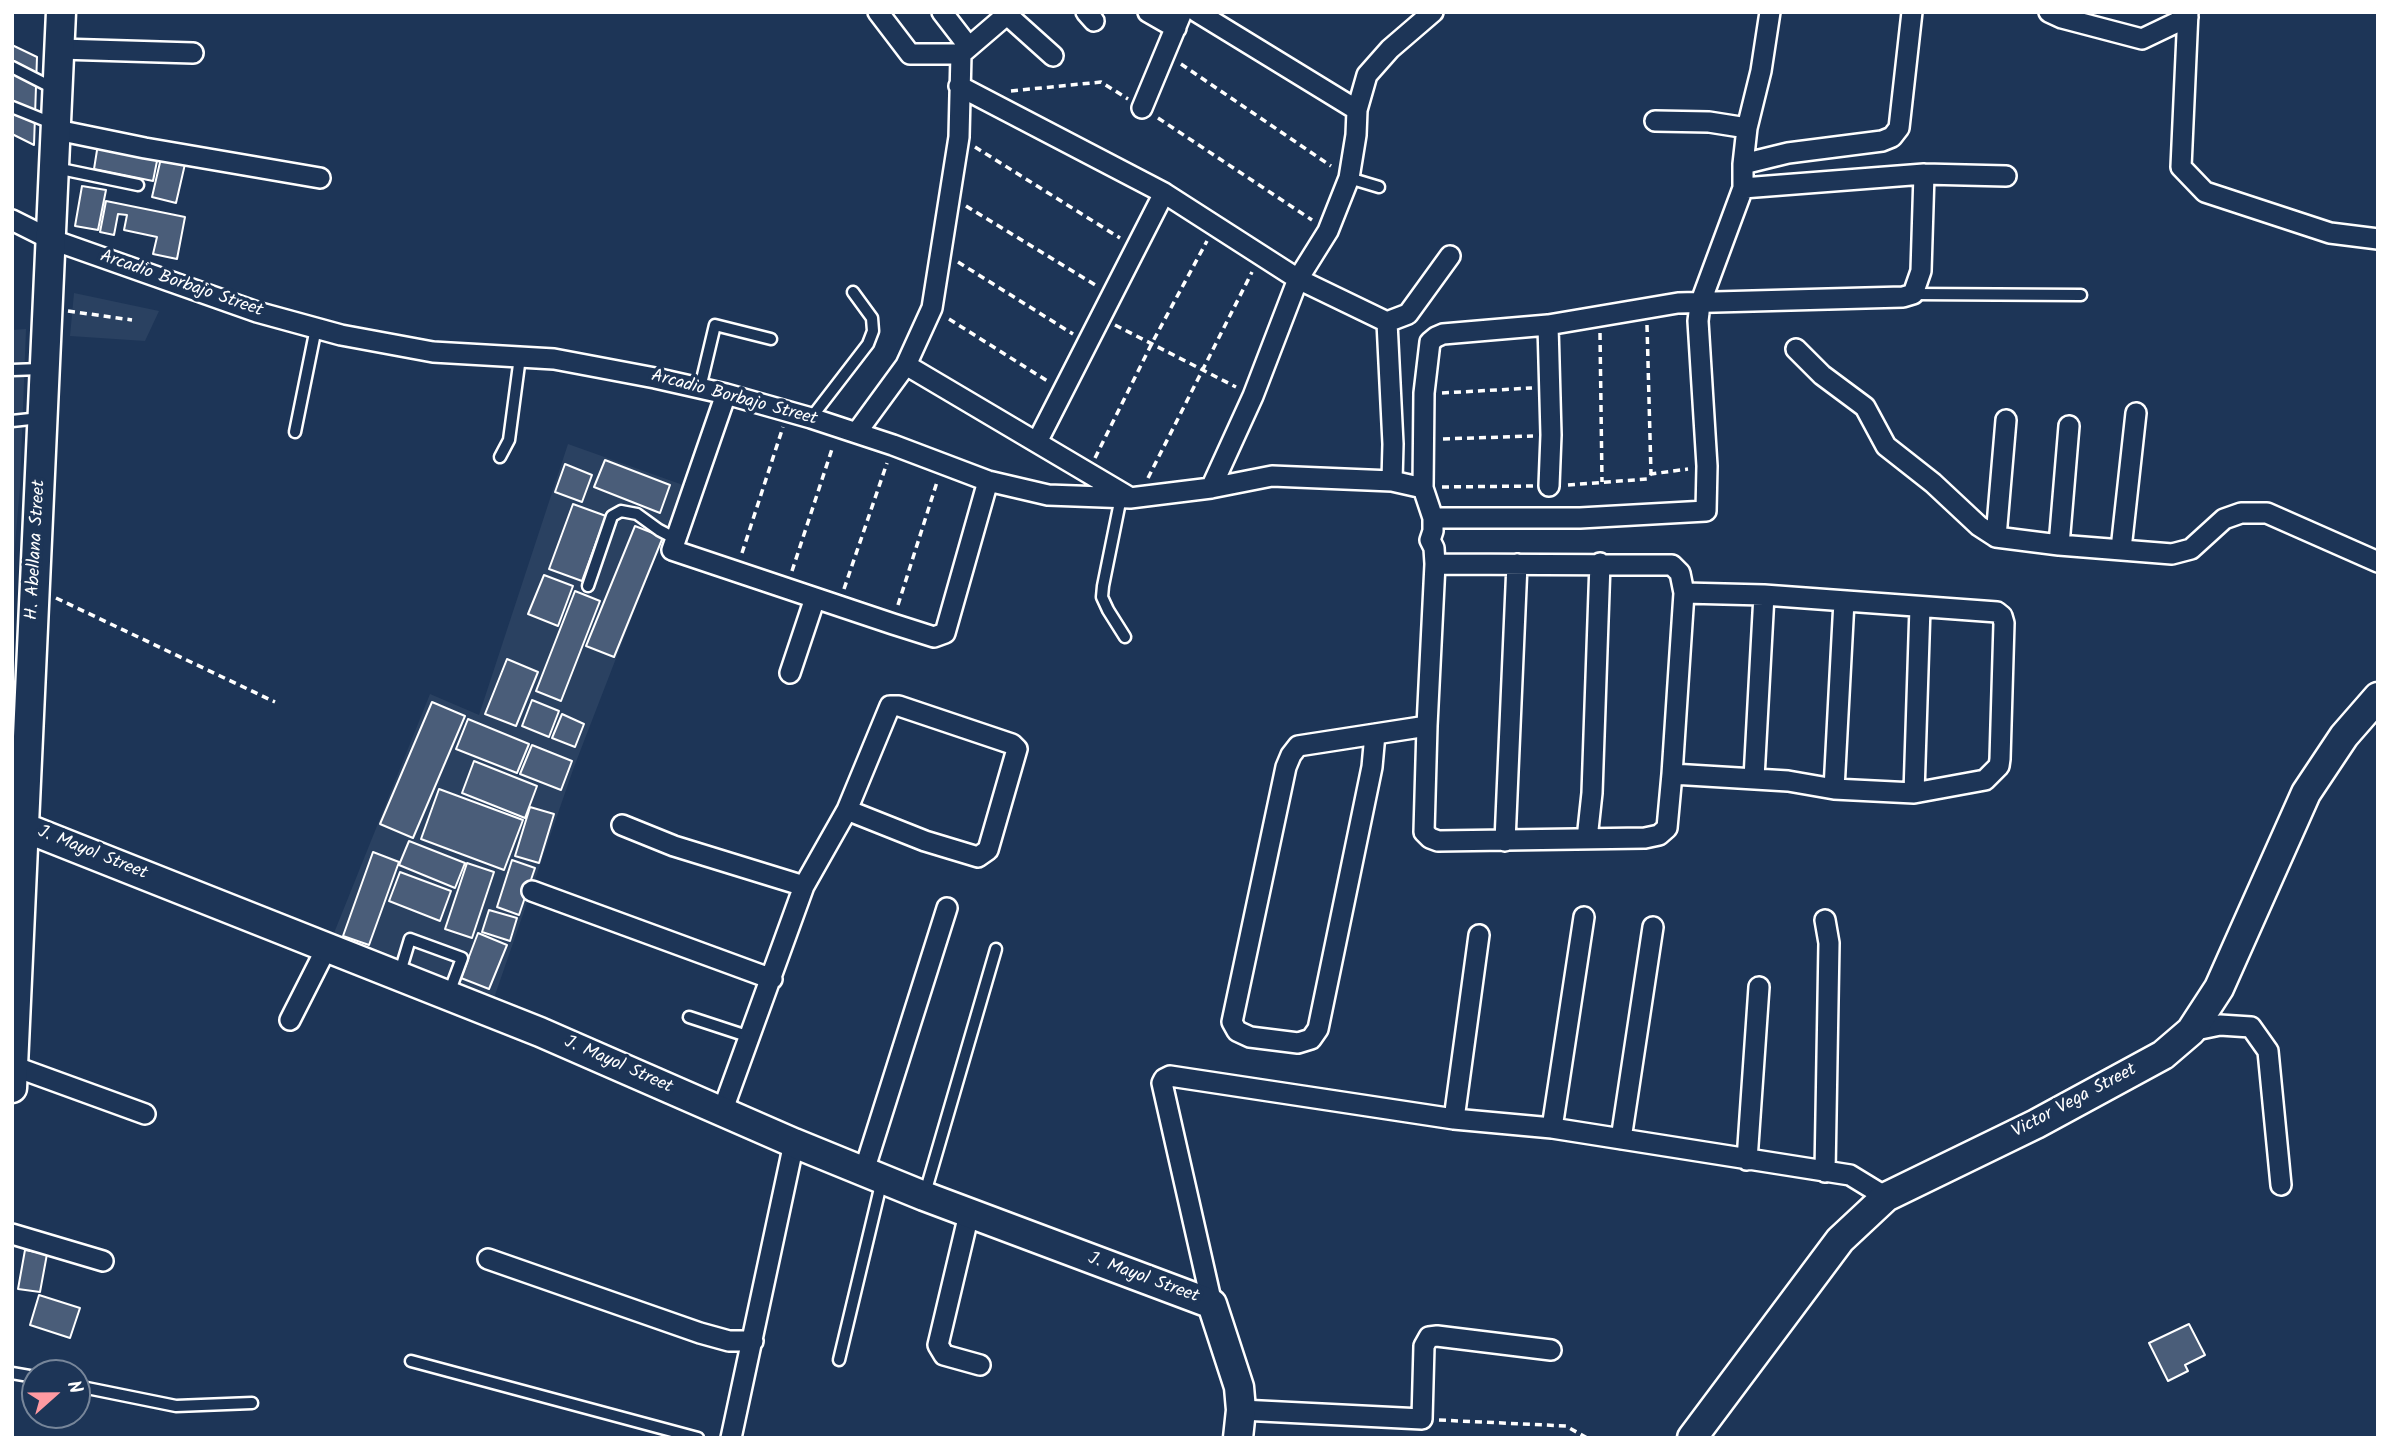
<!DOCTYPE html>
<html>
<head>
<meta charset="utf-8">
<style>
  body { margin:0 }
  #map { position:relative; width:2390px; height:1450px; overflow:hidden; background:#1d3557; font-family:Kalam,sans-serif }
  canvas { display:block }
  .frame { position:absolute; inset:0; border:14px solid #fff; pointer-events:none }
  .north { position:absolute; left:21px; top:1359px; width:70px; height:70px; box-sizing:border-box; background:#1d3557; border:2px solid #77869a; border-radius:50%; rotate:69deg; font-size:19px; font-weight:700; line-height:28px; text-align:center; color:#fff }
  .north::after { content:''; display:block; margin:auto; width:24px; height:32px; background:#ff9aa2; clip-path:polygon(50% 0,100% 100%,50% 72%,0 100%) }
</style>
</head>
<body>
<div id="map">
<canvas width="2390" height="1450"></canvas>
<div class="frame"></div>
<div class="north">N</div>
</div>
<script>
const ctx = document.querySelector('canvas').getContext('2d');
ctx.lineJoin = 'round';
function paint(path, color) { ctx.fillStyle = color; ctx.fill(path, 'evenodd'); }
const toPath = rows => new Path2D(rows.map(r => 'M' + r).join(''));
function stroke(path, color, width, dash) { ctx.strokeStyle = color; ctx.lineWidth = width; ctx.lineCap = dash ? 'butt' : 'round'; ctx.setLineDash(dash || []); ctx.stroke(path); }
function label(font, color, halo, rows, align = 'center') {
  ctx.font = font + ' Kalam,sans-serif'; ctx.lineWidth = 7; ctx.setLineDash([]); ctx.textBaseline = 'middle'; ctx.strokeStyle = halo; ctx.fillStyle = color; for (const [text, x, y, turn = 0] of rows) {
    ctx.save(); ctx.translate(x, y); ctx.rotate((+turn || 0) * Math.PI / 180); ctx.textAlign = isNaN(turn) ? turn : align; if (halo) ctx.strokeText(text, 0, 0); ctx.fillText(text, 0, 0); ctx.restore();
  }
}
const built = toPath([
  [74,293,159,311,145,341,70,336],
  [26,329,20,487,13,568,12,330],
  [568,444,683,485,574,767,494,998,332,938,430,694,479,715]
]);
const building = toPath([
  [12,45,37,57,34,145,12,134,12,45],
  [98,144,158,156,153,181,94,169,98,144],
  [161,158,185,164,176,203,152,197,161,158],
  [82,186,106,190,98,230,75,226,82,186],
  [106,201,185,217,177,259,153,254,157,237,124,230,127,215,118,214,114,235,100,232,106,201],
  [605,460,670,485,660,513,594,487,605,460],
  [565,464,592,475,582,502,555,492,565,464],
  [573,504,606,516,582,581,549,569,573,504],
  [635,526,663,537,614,657,586,646,635,526],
  [544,575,573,586,558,626,528,614,544,575],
  [575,591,600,601,561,701,536,691,575,591],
  [507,659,538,672,516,726,485,714,507,659],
  [532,700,559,711,549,737,522,726,532,700],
  [432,702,465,716,413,838,380,824,432,702],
  [562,714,584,724,575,747,552,738,562,714],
  [468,719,529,744,517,773,456,749,468,719],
  [532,745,572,761,561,790,520,774,532,745],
  [474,761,537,786,525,818,462,793,474,761],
  [439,789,523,820,504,870,421,839,439,789],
  [530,807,554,814,539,863,515,856,530,807],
  [409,841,465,863,455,888,399,865,409,841],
  [373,852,399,862,369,945,343,936,373,852],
  [512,860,535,868,519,915,497,907,512,860],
  [467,863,494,872,472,938,445,929,467,863],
  [400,872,451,891,440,921,389,901,400,872],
  [489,910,517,918,510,941,482,932,489,910],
  [478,933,507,945,489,989,461,978,478,933],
  [25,1250,47,1254,40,1292,18,1289,25,1250],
  [39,1295,80,1308,70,1338,30,1325,39,1295],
  [2189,1324,2205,1355,2185,1365,2188,1371,2168,1381,2149,1343,2189,1324]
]);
const path = toPath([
  [1181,64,1331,166],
  [1011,91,1101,82,1128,99],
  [1158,118,1312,220],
  [975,147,1120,238],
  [966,206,1097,286],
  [958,262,1073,334],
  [68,311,132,320],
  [949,319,1049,382],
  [1115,325,1236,387],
  [1647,325,1651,474],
  [1600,333,1602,482],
  [1442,393,1532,388],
  [1443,439,1533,436],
  [1095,458,1152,343,1207,241],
  [1148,478,1252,272],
  [1568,485,1647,479,1651,474,1688,469],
  [1442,487,1533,486],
  [742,553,783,427],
  [792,571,833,446],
  [844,589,887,463],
  [56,598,275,702],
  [898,605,937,482],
  [1439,1420,1566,1426,1587,1438]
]);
const lane = toPath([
  [12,67,55,89],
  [12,107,54,124],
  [56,168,138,185],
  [1349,178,1379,187],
  [1913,294,2081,295],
  [12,370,41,369],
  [700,388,715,325,771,339],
  [811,418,868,344,873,331,872,318,853,292],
  [12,421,40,418],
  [295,432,316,328],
  [500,457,509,440,520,357],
  [1121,497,1103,586,1102,597,1108,610,1125,637],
  [588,586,612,516,621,511,637,514,659,530,676,539],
  [400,972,410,939,462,958,449,993],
  [689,1017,750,1037],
  [925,1193,996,949],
  [839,1360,882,1180],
  [411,1361,698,1438],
  [12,1373,35,1377],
  [77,1386,176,1406,252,1403]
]);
const street = toPath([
  [878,12,910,54,961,54],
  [942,12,969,47],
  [1004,12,1053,56],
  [1086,12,1094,21],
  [1148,12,1176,28],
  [1197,12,1357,110],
  [2049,12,2062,18,2142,39,2188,17],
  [2188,12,2181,167,2205,192,2330,233,2378,239],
  [60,49,193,53],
  [959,86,1164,193,1298,279,1387,322,1408,314,1450,256],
  [1142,108,1182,12],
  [1655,121,1709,122,1747,128],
  [57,130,145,148,320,178],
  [1743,164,1788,153,1882,141,1892,137,1899,128,1912,12],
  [1743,188,1924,174,2006,176],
  [12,220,50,239,257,312,341,335,433,352,554,359,655,378,726,394,811,418,893,445,988,481,1048,495,1130,498,1211,488,1272,476,1392,481,1423,488],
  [1387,322,1393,444,1392,481],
  [1548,325,1551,435,1549,486],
  [1796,349,1822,375,1865,407,1886,446,1933,483,1979,526,1996,537,2059,545,2172,554,2191,549,2224,519,2241,513,2267,513,2378,562],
  [906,365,1129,497],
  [726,394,672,550,893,624,934,637,945,633,988,481],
  [857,432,906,365,932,308,959,137,961,54,1010,12],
  [1037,442,1164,193],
  [1211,488,1253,396,1298,279,1328,231,1349,178,1356,135,1357,110,1367,75,1390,49,1433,12],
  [1433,518,1580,518,1706,511,1707,466,1698,321,1700,304,1743,188,1743,164,1747,128,1761,71,1770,12],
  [1996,537,2006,420],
  [2059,545,2069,426],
  [2121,549,2136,413],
  [1435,564,1655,565,1672,565,1680,573,1684,593,1672,774,1667,828,1659,835,1645,838,1438,841,1430,838,1424,832,1427,726,1435,564,1434,548,1430,540,1433,531,1433,518,1423,488,1424,393,1430,342,1436,337,1443,334,1548,325,1678,303,1903,297,1913,294,1921,271,1924,174],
  [790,673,815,598],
  [1375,734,1372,767,1318,1029,1311,1039,1298,1043,1250,1037,1237,1031,1232,1022,1286,767,1291,755,1298,746,1427,726],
  [1672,774,1788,781,1834,789,1914,793,1985,780,1999,766,2000,759,2004,623,2002,616,1997,612,1764,595,1684,593],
  [1754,778,1764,595],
  [1834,789,1844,601],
  [1914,793,1920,607],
  [622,825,674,846,804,886],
  [1587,839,1592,793,1600,563],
  [1505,841,1517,564],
  [532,891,772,979],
  [1825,920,1829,943,1825,1172],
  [290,1020,326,949],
  [2191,1031,2220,1025,2251,1027,2268,1051,2281,1185],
  [13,1066,145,1114],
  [722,1112,804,886,847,810,890,706,899,706,1012,744,1017,749,988,850,978,857,925,841,847,810],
  [1454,1119,1479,935],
  [1552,1128,1584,917],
  [1621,1139,1653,927],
  [1747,1160,1759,987],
  [864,1171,947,908],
  [969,1214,938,1345,944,1355,980,1365],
  [12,1234,103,1261],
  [488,1259,700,1333,729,1341,753,1341],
  [1212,1304,1162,1083,1164,1079,1170,1076,1454,1119,1552,1128,1850,1175,1886,1197],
  [1241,1410,1422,1419,1424,1346,1429,1337,1437,1336,1551,1350],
  [731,1438,794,1143]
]);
const secondary = toPath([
  [23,827,540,1032,794,1143,924,1196,1212,1304,1239,1387,1241,1410,1238,1438],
  [12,1088,61,12],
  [1692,1438,1840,1240,1886,1197,2036,1124,2163,1055,2191,1031,2219,988,2306,793,2344,736,2378,697]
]);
const streetNames = [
  ["Arcadio Borbajo Street",181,285,19],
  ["Arcadio Borbajo Street",734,399,15],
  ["H. Abellana Street",37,550,-87],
  ["J. Mayol Street",92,854,22],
  ["J. Mayol Street",618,1066,24],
  ["Victor Vega Street",2075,1102,-28],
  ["J. Mayol Street",1143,1279,20]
];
paint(built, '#2a4161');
paint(building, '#4a5d79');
stroke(building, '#fff', 2);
stroke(lane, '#fff', 15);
stroke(street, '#fff', 24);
stroke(secondary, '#fff', 33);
stroke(path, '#fff', 3.5, [7, 5]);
stroke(lane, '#1d3557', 10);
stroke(street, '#1d3557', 19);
stroke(secondary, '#1d3557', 28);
label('18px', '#fff', '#1d3557', streetNames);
</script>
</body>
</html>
